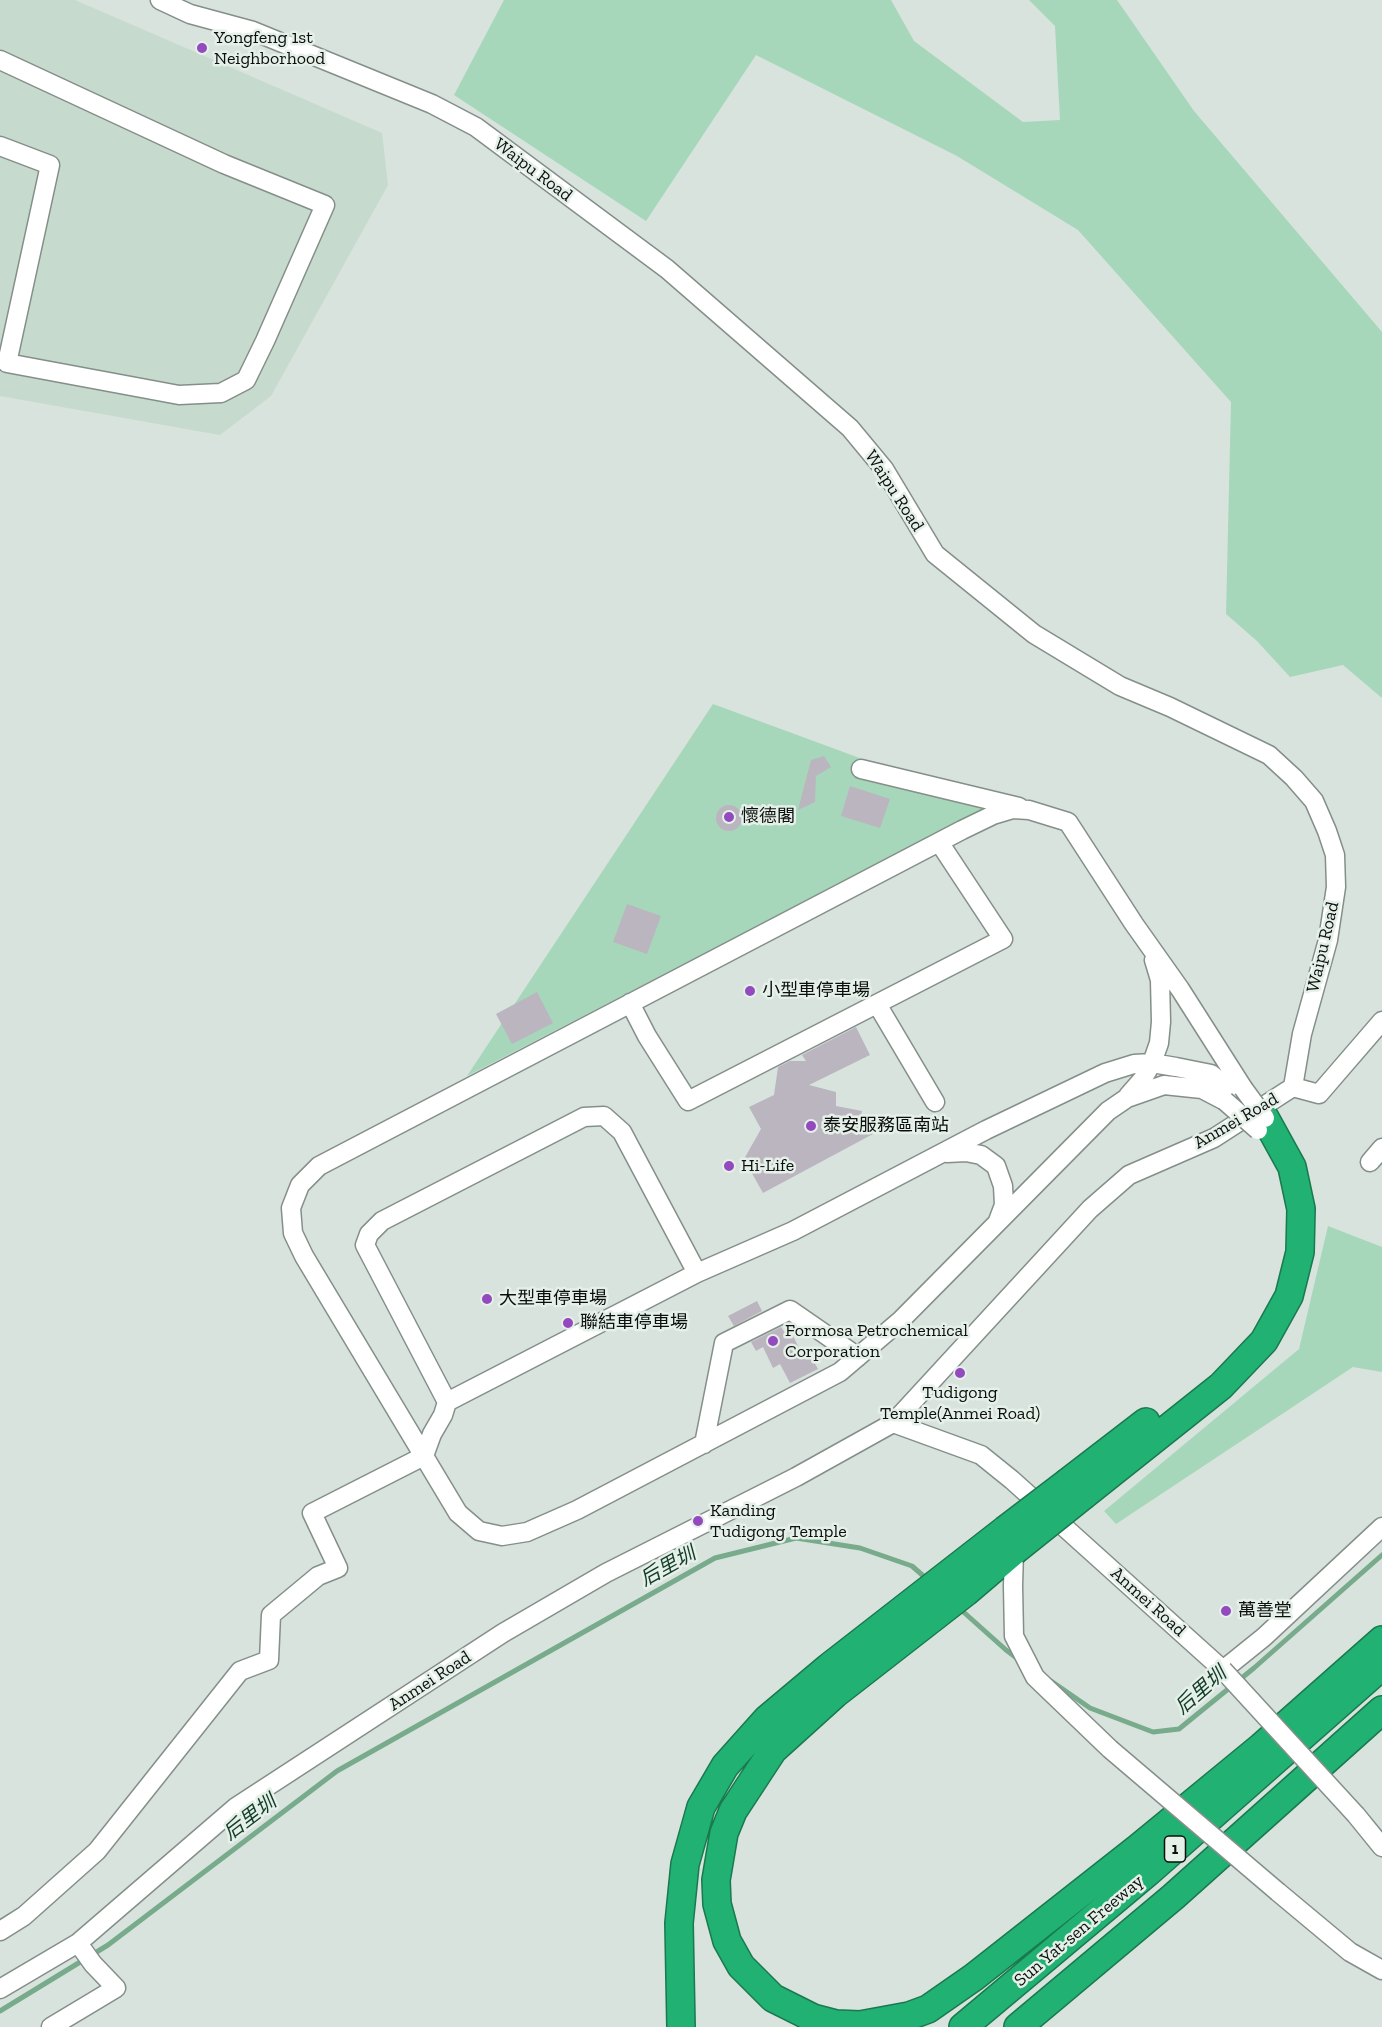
<!DOCTYPE html>
<html>
<head>
<meta charset="utf-8">
<style>
  body { margin:0 }
  canvas { display:block; background:#d7e3dc }
</style>
</head>
<body>
<canvas width="1382" height="2027"></canvas>
<script>
const ctx = document.querySelector('canvas').getContext('2d');
ctx.lineJoin = 'round';
function paint(path, color) { ctx.fillStyle = color; ctx.fill(path, 'evenodd'); }
const toPath = rows => new Path2D(rows.map(r => 'M' + r).join(''));
function stroke(path, color, width, dash) { ctx.strokeStyle = color; ctx.lineWidth = width; ctx.lineCap = dash ? 'butt' : 'round'; ctx.setLineDash(dash || []); ctx.stroke(path); }
function label(font, color, halo, rows, align = 'center') {
  ctx.font = font + ' "Zilla Slab","Noto Sans TC",serif'; ctx.lineWidth = 5; ctx.setLineDash([]); ctx.textBaseline = 'middle'; ctx.strokeStyle = halo; ctx.fillStyle = color; for (const [text, x, y, turn = 0] of rows) {
    ctx.save(); ctx.translate(x, y); ctx.rotate((+turn || 0) * Math.PI / 180); ctx.textAlign = isNaN(turn) ? turn : align; if (halo) ctx.strokeText(text, 0, 0); ctx.fillText(text, 0, 0); ctx.restore();
  }
}
const built = toPath([
  [0,0,75,0,382,133,388,185,271,396,220,435,0,396]
]);
const green = toPath([
  [504,0,891,0,914,41,1023,122,1060,120,1055,26,1029,0,1117,0,1194,111,1382,332,1382,698,1343,665,1290,677,1257,641,1226,614,1231,402,1078,230,957,156,756,55,646,221,454,95],
  [713,704,990,806,467,1076],
  [1328,1226,1382,1247,1382,1372,1353,1367,1116,1524,1104,1511,1299,1349]
]);
const stream = toPath([
  [959,1608,1006,1650,1018,1659],
  [1051,1681,1090,1708,1153,1732,1179,1729,1254,1668,1382,1555],
  [0,2011,108,1945,337,1771,715,1558,796,1538,860,1548,912,1566,928,1580]
]);
const building = toPath([
  [824,756,831,767,816,776,815,802,798,810,811,760],
  [850,786,890,799,880,828,841,816],
  '716 818a13 13 0 1 1 26 0a13 13 0 1 1-26 0Z',
  [627,904,661,916,647,954,613,942],
  [537,992,553,1023,512,1044,496,1014],
  [856,1027,870,1055,809,1085,836,1092,836,1106,862,1111,859,1122,873,1134,763,1193,744,1159,761,1129,749,1107,774,1095,778,1067,790,1061,806,1061,802,1055],
  [757,1301,762,1311,734,1326,728,1316],
  [781,1327,785,1333,790,1330,801,1352,807,1349,818,1369,790,1383,780,1364,773,1368,763,1347,756,1351,751,1342]
]);
const minor = toPath([
  [160,0,190,14,253,31,432,104,476,127,667,269,850,428,884,469,935,554,1034,634,1120,686,1170,707,1269,755,1294,778,1314,801,1327,831,1335,855,1336,887,1328,940,1302,1034,1293,1087],
  [0,60,224,164,325,205,265,341,246,380,221,393,179,395,7,363,50,165,0,146],
  [861,769,1019,807],
  [630,1003,647,1036,688,1101,1003,939,939,842],
  [877,1004,935,1102],
  [1293,1087,1319,1094,1382,1021],
  [1128,1096,1142,1080,1152,1063,1159,1043,1161,1022,1160,980,1154,960],
  [1225,1101,1202,1089,1164,1085,1127,1098,1108,1111,901,1320,840,1372,577,1510,527,1532,502,1536,479,1531,458,1513,304,1256,293,1233,291,1208,300,1185,319,1166,962,830,993,815,1013,809,1029,810,1068,822,1134,924,1180,989,1243,1088],
  [947,1153,966,1152,981,1155,996,1166,1003,1186,1004,1205,998,1221],
  [1370,1162,1382,1148],
  [447,1402,365,1245,369,1234,382,1221,584,1117,604,1116,622,1132,697,1273],
  [893,1423,981,1455,1012,1480,1223,1670,1264,1637,1382,1527],
  [704,1444,724,1343,790,1310,858,1357],
  [1012,1546,1014,1551,1013,1586,1014,1636,1035,1677,1110,1749],
  [1356,1815,1382,1847],
  [1278,1892,1350,1952,1382,1970],
  [0,1931,24,1916,97,1851,240,1671,269,1660,271,1615,318,1576,338,1568,312,1513,424,1456,432,1434,443,1415,447,1402,697,1273,793,1231,986,1130,1105,1073,1134,1064,1152,1063,1176,1067,1211,1074,1243,1100],
  [0,1989,78,1943,236,1807,503,1633,606,1573,796,1477,893,1423,1090,1209,1129,1175,1214,1138,1293,1087],
  [51,2027,116,1988,93,1964,78,1943]
]);
const highway = toPath([
  [1068,1482,1146,1422],
  [1084,1495,1221,1386,1264,1341,1289,1296,1300,1252,1301,1209,1292,1167,1265,1118],
  [1014,1551,966,1592,835,1694,773,1750,733,1811,724,1833,716,1880,717,1904,727,1941,741,1966,773,1998,813,2018,836,2024,860,2025,909,2016,928,2009,974,1977,1138,1848,1261,1747,1382,1640],
  [681,2027,679,1923,685,1864,701,1807,725,1766,767,1719,829,1667,1005,1530],
  [963,2027,1147,1873,1382,1666],
  [1018,2027,1173,1897,1382,1710]
]);
const minorBridge = toPath([
  [1243,1088,1265,1118],
  [1225,1101,1258,1130],
  [1223,1670,1356,1815],
  [1110,1749,1278,1892]
]);
const highwayBridge = toPath([
  [1005,1530,1068,1482],
  [1014,1551,1084,1495]
]);
const markers = [
  [202,48,6,"#924abe"],
  [729,817,6,"#924abe"],
  [750,991,6,"#924abe"],
  [811,1126,6,"#924abe"],
  [729,1166,6,"#924abe"],
  [487,1299,6,"#924abe"],
  [568,1323,6,"#924abe"],
  [773,1341,6,"#924abe"],
  [960,1373,6,"#924abe"],
  [698,1521,6,"#924abe"],
  [1226,1611,6,"#924abe"]
];
const shields = [
  [1175,1849,21]
];
const shieldNames = [
  ["1",1175,1849]
];
const poiNames = [
  ["Yongfeng 1st",214,38],
  ["Neighborhood",214,59],
  ["懷德閣",741,817],
  ["小型車停車場",762,991],
  ["泰安服務區南站",823,1126],
  ["Hi-Life",741,1166],
  ["大型車停車場",499,1299],
  ["聯結車停車場",580,1323],
  ["Formosa Petrochemical",785,1331],
  ["Corporation",785,1352],
  ["Tudigong",960,1393,"center"],
  ["Temple(Anmei Road)",960,1414,"center"],
  ["Kanding",710,1511],
  ["Tudigong Temple",710,1532],
  ["萬善堂",1238,1611]
];
const streetNames = [
  ["Waipu Road",533,170,37],
  ["Waipu Road",894,491,57],
  ["Waipu Road",1323,947,-77],
  ["Anmei Road",1236,1121,-30],
  ["Anmei Road",1148,1602,42],
  ["Anmei Road",430,1681,-33],
  ["Sun Yat-sen Freeway",1079,1931,-40]
];
const waterNames = [
  ["后里圳",668,1567,-29],
  ["后里圳",1201,1691,-41],
  ["后里圳",250,1818,-37]
];
paint(built, '#c7dace');
paint(green, '#a7d7ba');
stroke(stream, '#78ab8c', 5);
paint(building, '#bbb5c0');
stroke(minor, '#858f89', 21);
stroke(highway, '#1a794f', 30);
stroke(minor, '#fff', 18);
stroke(highway, '#21b273', 27);
stroke(minorBridge, '#858f89', 21, []);
stroke(highwayBridge, '#1a794f', 30, []);
stroke(minorBridge, '#fff', 18);
stroke(highwayBridge, '#21b273', 27);
for (const [x, y, r, color] of markers) { const dot = new Path2D(); dot.arc(x, y, r, 0, 2 * Math.PI); ctx.fillStyle = color; ctx.fill(dot); stroke(dot, '#e5f0e9', 2); }
for (const [x, y, w] of shields) { const box = new Path2D(); box.roundRect(x - w / 2, y - 13, w, 26, 4.5); ctx.fillStyle = '#e5f0e9'; ctx.fill(box); stroke(box, '#0c0f0d', 1.5); }
label('bold 16px', '#0c0f0d', null, shieldNames);
label('18px', '#0c0f0d', '#e5f0e9', poiNames, 'left');
label('18px', '#0c0f0d', '#e5f0e9', streetNames);
label('italic 20px', '#133d28', '#e5f0e9', waterNames);
</script>
</body>
</html>
